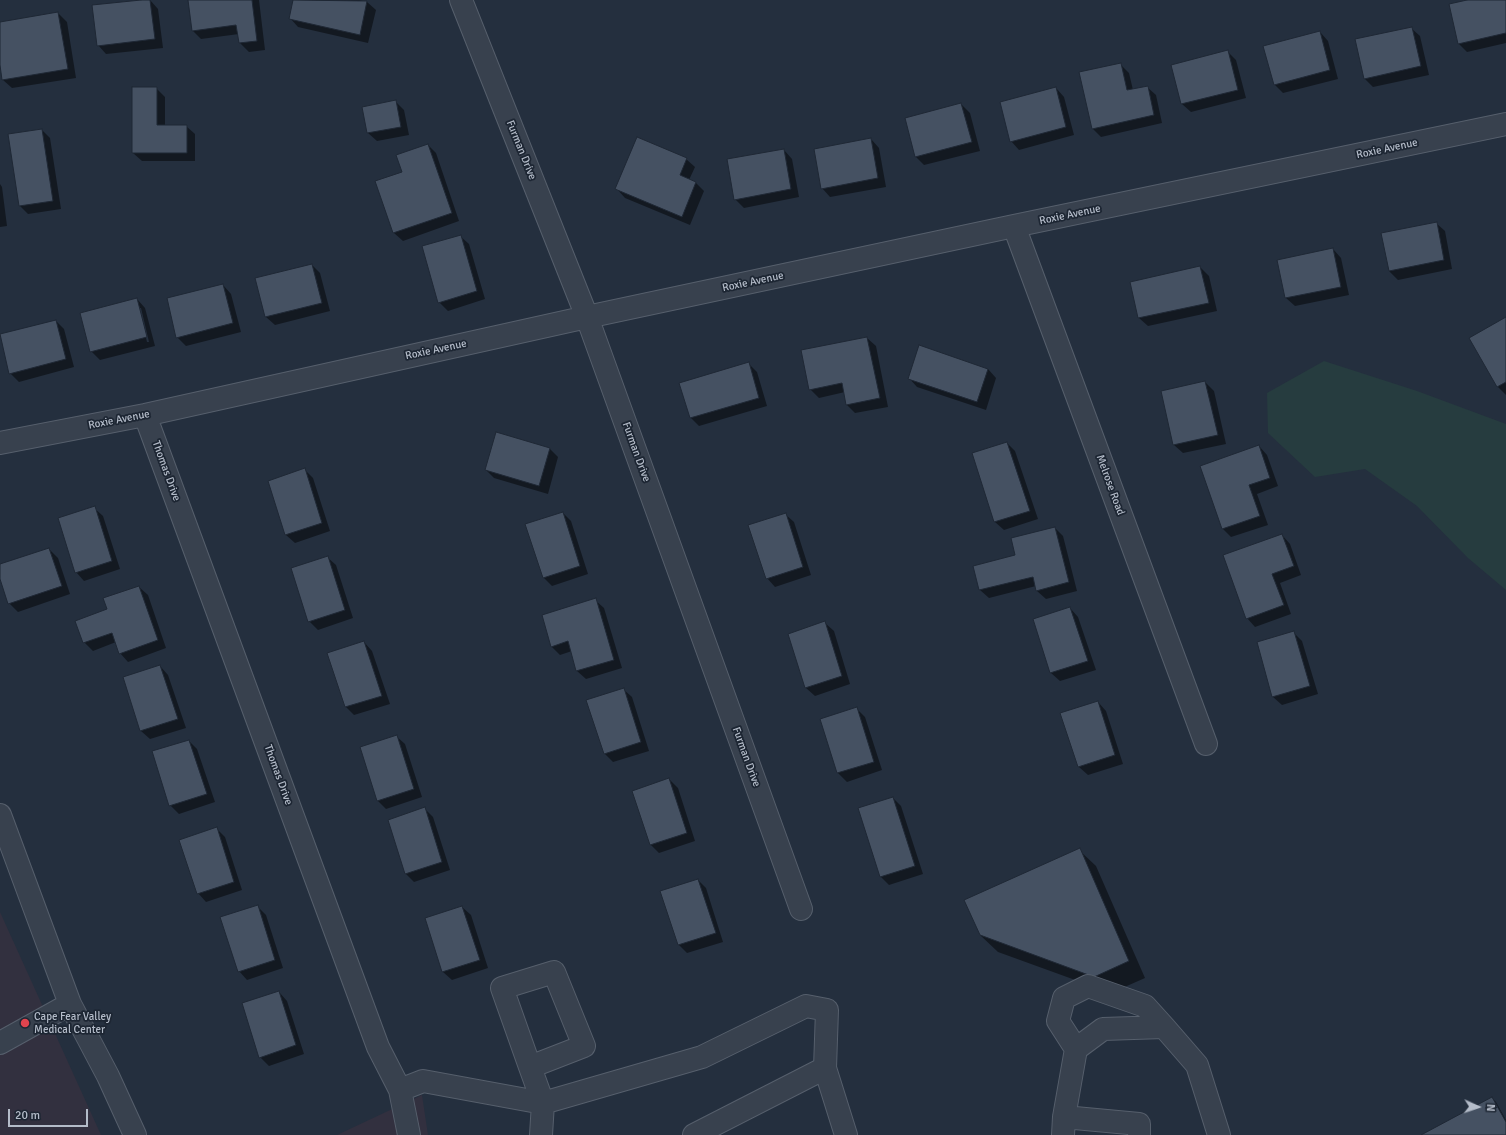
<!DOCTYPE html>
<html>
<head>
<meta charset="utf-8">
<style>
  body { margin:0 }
  #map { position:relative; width:1506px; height:1135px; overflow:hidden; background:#242f3e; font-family:Signika,sans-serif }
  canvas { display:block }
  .north { position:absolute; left:1458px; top:1087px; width:40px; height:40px; -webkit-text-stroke:3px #1d2633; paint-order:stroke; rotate:93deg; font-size:11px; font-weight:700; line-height:16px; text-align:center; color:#b4bcc9 }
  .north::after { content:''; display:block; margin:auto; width:14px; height:18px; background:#b4bcc9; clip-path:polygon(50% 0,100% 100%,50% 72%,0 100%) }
  .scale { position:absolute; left:8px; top:1109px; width:80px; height:18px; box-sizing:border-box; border:2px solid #b4bcc9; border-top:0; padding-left:5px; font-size:12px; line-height:14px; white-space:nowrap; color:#b4bcc9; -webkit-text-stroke:3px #1d2633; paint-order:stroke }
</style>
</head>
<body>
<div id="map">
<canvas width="1506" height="1135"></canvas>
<div class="north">N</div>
<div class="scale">20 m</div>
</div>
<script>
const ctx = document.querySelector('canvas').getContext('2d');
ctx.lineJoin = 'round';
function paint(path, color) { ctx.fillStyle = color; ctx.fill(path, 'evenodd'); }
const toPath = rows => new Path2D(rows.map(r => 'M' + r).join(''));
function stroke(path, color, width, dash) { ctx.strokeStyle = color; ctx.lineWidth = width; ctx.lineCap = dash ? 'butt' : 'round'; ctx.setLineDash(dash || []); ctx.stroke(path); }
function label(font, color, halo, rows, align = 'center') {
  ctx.font = font + ' Signika,sans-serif'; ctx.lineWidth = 3.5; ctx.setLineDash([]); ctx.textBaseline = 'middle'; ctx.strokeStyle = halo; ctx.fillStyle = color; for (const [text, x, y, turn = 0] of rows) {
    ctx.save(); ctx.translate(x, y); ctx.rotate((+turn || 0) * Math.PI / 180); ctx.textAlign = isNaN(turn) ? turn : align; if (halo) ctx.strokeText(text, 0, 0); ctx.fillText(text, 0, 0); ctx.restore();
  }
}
const medical = toPath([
  [0,912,101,1135,0,1135],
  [422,1095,428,1135,337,1135]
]);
const green = toPath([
  [1324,361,1417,391,1506,424,1506,590,1468,558,1417,506,1365,469,1315,477,1268,433,1267,393]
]);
const shadow = toPath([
  [150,0,158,9,163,48,106,54,98,45],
  [189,0,259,0,265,50,249,52,240,43,239,34,201,39,193,31],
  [294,0,359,0,367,2,376,10,368,43,298,27,290,18],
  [1472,0,1506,0,1506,43,1467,52,1459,44],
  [58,13,67,22,76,78,12,88,3,80,0,59,0,23],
  [1411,28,1420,36,1429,75,1373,87,1364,78],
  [1320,32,1328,41,1338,79,1283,93,1275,85],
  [1227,51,1236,60,1246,98,1191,112,1182,104],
  [1120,64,1129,73,1133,90,1147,87,1156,95,1162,123,1101,137,1093,129],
  [156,88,165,97,165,126,186,126,195,134,195,161,142,161,133,153],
  [1056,88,1064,97,1074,135,1019,150,1011,141],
  [395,101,404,110,409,135,377,141,368,133],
  [961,104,970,113,980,151,924,165,916,157],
  [42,130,50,138,61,209,28,214,20,206],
  [871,139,879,148,886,187,830,197,822,188],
  [428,145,436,153,459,221,403,241,394,233,376,181,403,172],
  [784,150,792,159,799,197,744,208,735,199],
  [686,159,695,167,689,180,696,183,704,191,690,225,625,198,617,189],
  [0,184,2,187,7,226,0,227],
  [1436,223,1445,231,1452,269,1398,280,1389,271,1382,234],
  [460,236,469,244,485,299,448,311,439,302],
  [1333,249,1341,258,1349,295,1295,306,1286,298,1278,261],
  [312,265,320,273,330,311,275,325,266,317],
  [1200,267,1209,276,1217,311,1148,326,1139,318,1131,283],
  [223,285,231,294,241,332,186,346,177,337],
  [137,299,145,308,155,346,100,360,91,351],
  [139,308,141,308,149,342,147,342],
  [1506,318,1506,395,1498,387],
  [56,321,64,329,74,367,19,382,10,373],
  [867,338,876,346,888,407,855,413,847,405,845,392,819,398,810,389],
  [748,363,757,372,767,406,699,426,691,418,680,383],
  [988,369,996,378,986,410,917,387,909,378],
  [1205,382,1214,391,1226,444,1183,453,1174,445],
  [496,434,550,449,558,457,548,494,494,478,486,470],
  [1007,443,1015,451,1038,519,1004,530,995,522,973,454],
  [1259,446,1267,455,1278,486,1257,494,1268,525,1231,537,1223,529],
  [305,470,313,478,330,531,295,543,286,535],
  [94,508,103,516,120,569,84,581,76,572],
  [563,513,571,521,588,574,552,586,544,578],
  [785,514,794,522,811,575,775,587,767,578],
  [1055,528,1063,536,1077,591,1046,599,1037,591,1036,586,989,598,980,590,974,567,1016,556],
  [1282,535,1290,544,1301,575,1280,583,1291,614,1255,627,1247,618],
  [49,549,58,558,70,594,18,612,9,603,0,576,0,566],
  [327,557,336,565,353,618,318,630,309,621],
  [139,587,148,595,166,648,128,662,120,653,116,642,93,651,84,642,108,610],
  [595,600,604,608,622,668,586,679,577,671,572,651,560,655,551,646],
  [1070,608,1078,617,1096,670,1060,681,1051,673],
  [825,623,834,631,850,684,815,696,806,688],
  [1294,633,1302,641,1318,694,1282,705,1273,697,1258,643],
  [364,642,372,651,390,704,354,715,346,707,328,654],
  [160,666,168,675,186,728,150,739,141,731],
  [623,689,632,697,649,751,613,762,605,754,588,701],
  [1098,702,1106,711,1123,764,1088,775,1079,767,1062,714],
  [856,708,865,717,882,770,847,782,838,773,821,720],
  [396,736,405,744,422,797,386,809,378,801],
  [189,741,197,749,215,802,179,814,170,805],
  [669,779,678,788,695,841,659,853,650,844],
  [893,798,901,806,923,874,889,885,881,877,859,808],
  [425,809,433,817,450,870,414,882,406,874],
  [216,828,225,837,242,890,206,902,198,893],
  [1079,850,1096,866,1145,978,1111,993,998,952,980,935],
  [698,880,706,888,723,942,687,953,679,945,662,892],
  [258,907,266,915,283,968,247,980,239,971],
  [462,907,471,915,488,968,452,980,443,972,426,919],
  [279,992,287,1001,304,1054,269,1066,260,1057],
  [1492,1098,1496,1102,1506,1120,1506,1135,1423,1135]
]);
const building = toPath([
  [141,0,150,0,155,39,97,46,92,5,141,0],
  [188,0,252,0,257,41,239,43,236,25,192,31,188,0],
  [293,0,367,1,360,35,289,19,293,0],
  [1467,0,1506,0,1506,33,1458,44,1449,4,1467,0],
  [58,12,68,69,2,80,0,65,0,22,58,12],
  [1412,27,1421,66,1364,79,1355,39,1412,27],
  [1320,31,1330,70,1274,85,1263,46,1320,31],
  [1228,50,1238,90,1181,104,1171,65,1228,50],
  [1121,63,1127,90,1148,86,1154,115,1092,129,1079,72,1121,63],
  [132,87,157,87,157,125,187,125,187,153,132,153,132,87],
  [1056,87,1066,127,1010,142,1000,102,1056,87],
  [396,100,401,127,367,133,362,107,396,100],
  [961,103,972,142,915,157,905,118,961,103],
  [42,129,53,201,19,206,8,134,42,129],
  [637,137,687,158,680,175,696,182,682,217,615,189,637,137],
  [871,138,878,178,821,189,814,149,871,138],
  [428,144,452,213,393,233,375,181,402,172,396,155,428,144],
  [784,149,791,189,734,200,727,159,784,149],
  [1437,222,1444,260,1389,271,1381,233,1437,222],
  [461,235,477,291,438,303,422,246,461,235],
  [1333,248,1341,287,1285,298,1277,260,1333,248],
  [312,264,322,303,265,317,255,278,312,264],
  [1200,266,1209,303,1138,318,1130,282,1200,266],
  [223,284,233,323,176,338,167,298,223,284],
  [137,298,147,337,90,352,80,313,137,298],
  [1506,317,1506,382,1497,387,1469,338,1506,317],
  [56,320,66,359,9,374,0,334,56,320],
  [867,337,880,398,846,405,842,383,809,390,801,350,867,337],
  [919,345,988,369,977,402,908,379,919,345],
  [749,362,759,398,690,418,679,383,749,362],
  [1205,381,1218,435,1173,445,1161,391,1205,381],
  [496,432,550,448,539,486,485,470,496,432],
  [1007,442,1030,511,994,522,972,453,1007,442],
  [1259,445,1270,478,1249,485,1260,516,1222,529,1200,466,1259,445],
  [305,468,322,523,285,535,268,481,305,468],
  [95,506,112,561,75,573,58,518,95,506],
  [563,512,580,566,543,578,525,524,563,512],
  [786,513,803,567,766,579,748,525,786,513],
  [1055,527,1069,582,1036,591,1033,577,979,590,973,566,1015,555,1011,538,1055,527],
  [1282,534,1294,566,1272,574,1284,605,1246,619,1223,555,1282,534],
  [49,548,62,586,8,604,0,579,0,564,49,548],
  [328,556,345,610,308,622,291,568,328,556],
  [139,586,158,640,119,654,112,633,83,643,75,621,107,609,103,598,139,586],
  [596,598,614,660,576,671,568,641,551,647,542,615,596,598],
  [1070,607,1088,661,1050,673,1033,619,1070,607],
  [825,621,842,676,805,688,788,634,825,621],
  [1294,631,1310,686,1272,697,1257,642,1294,631],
  [364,641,382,696,345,707,327,653,364,641],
  [160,665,178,719,140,731,123,677,160,665],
  [624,688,641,742,604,754,586,700,624,688],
  [1098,701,1115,755,1078,767,1060,713,1098,701],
  [857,707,874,762,837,773,820,719,857,707],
  [397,735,414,789,377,801,360,747,397,735],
  [189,740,207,794,169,806,152,751,189,740],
  [669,778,687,833,650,845,632,791,669,778],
  [893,797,915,866,880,877,858,808,893,797],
  [425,807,442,862,405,874,388,820,425,807],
  [217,827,234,882,197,894,179,840,217,827],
  [1080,848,1129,961,1094,977,980,935,964,900,1080,848],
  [698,879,716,933,678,945,660,891,698,879],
  [258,905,275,960,238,972,220,917,258,905],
  [462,906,480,960,442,972,425,918,462,906],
  [279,991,296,1045,259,1058,242,1003,279,991],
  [1492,1097,1506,1122,1506,1135,1421,1135,1492,1097]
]);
const minor = toPath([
  [461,0,587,317,801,909],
  [1014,226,1206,744],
  [145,415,378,1047,400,1090,409,1135],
  [0,443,145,415,587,317,1014,226,1506,124],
  [0,815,70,1004,108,1076,135,1135],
  [0,1043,70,1004],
  [1076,1049,1103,1029,1164,1027],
  [400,1090,423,1081,543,1103,530,1067,502,988,554,972,584,1046,530,1067],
  [1064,1117,1139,1124,1139,1135],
  [541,1135,543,1103,702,1057,806,1006,827,1010,825,1068,846,1135],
  [694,1135,825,1068],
  [1063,1135,1064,1117,1076,1049,1058,1021,1064,998,1088,986,1145,1006,1164,1027,1197,1065,1219,1135]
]);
const markers = [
  [25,1023,5,"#e0444e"]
];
const streetNames = [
  ["Roxie Avenue",1387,149,-12],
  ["Furman Drive",521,150,68],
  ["Roxie Avenue",1070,215,-12],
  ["Roxie Avenue",753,282,-12],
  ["Roxie Avenue",436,350,-12],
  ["Roxie Avenue",119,420,-11],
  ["Furman Drive",636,452,70],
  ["Thomas Drive",166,471,70],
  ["Melrose Road",1110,485,70],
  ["Furman Drive",746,757,70],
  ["Thomas Drive",278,775,70]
];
const poiNames = [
  ["Cape Fear Valley",34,1017],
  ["Medical Center",34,1030]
];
paint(medical, '#32303f');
paint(green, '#263c3f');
paint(shadow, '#0007');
paint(building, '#455162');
stroke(building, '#1f2835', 1);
stroke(minor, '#565f6c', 24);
stroke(minor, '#38414e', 22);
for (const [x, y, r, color] of markers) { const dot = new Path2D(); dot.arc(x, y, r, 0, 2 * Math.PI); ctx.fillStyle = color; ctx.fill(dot); stroke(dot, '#1d2633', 1.5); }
label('11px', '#b4bcc9', '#1d2633', streetNames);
label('11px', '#b4bcc9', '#1d2633', poiNames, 'left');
</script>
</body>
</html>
